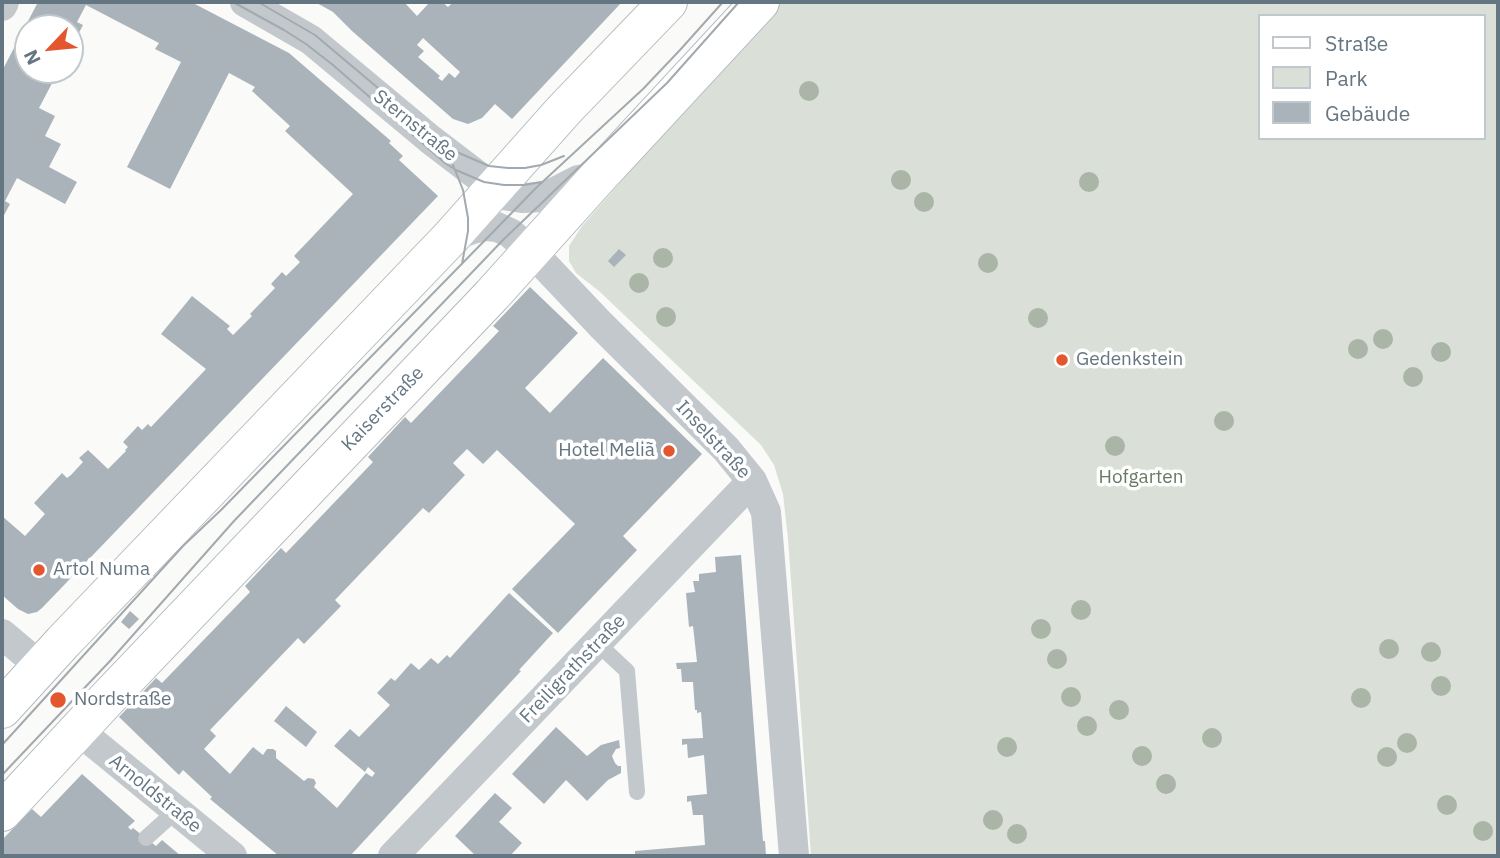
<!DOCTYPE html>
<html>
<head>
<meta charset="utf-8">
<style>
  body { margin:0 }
  #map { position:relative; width:1500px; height:858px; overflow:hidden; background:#fafaf8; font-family:"IBM Plex Sans",sans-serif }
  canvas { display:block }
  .frame { position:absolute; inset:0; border:4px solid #657683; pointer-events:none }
  .legend { position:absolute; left:1258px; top:14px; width:228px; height:126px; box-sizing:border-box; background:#fff; border:2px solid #c1c8cd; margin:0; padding:9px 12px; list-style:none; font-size:21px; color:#657683 }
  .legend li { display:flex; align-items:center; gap:14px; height:35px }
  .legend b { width:35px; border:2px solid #c1c8cd }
  .north { position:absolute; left:14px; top:14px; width:70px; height:70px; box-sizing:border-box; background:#fff; border:2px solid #c1c8cd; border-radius:50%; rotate:244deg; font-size:19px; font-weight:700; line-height:28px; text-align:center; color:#657683 }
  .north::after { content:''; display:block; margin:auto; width:24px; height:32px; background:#e4572e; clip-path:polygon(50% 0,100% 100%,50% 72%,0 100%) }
</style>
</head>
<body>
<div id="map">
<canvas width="1500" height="858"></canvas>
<div class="frame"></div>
<ul class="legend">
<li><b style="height:9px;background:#fff"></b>Straße</li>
<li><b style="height:19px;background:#dadfd7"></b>Park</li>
<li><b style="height:19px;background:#aab3b9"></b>Gebäude</li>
</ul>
<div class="north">N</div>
</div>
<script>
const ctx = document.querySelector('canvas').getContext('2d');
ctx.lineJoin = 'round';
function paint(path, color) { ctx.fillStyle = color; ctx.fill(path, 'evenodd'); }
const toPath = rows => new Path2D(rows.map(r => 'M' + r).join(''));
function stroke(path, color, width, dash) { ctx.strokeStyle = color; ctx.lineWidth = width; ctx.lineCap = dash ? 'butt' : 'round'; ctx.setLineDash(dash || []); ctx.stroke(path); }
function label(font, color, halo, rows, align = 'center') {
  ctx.font = font + ' "IBM Plex Sans",sans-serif'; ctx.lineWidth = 7; ctx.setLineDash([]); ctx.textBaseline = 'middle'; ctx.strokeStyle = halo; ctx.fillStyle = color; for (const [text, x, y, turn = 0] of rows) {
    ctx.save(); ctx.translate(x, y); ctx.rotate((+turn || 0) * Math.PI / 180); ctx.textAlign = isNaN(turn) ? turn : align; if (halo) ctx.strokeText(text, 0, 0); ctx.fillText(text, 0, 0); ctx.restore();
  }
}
const green = toPath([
  [778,2,1498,2,1498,856,811,856,788,539,783,494,774,465,761,445,599,291,576,273,569,261,569,246,582,226],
  [1260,16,1484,16,1484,138,1260,138]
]);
const building = toPath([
  [38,2,191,2,289,53,391,141,389,143,403,156,399,160,438,196,42,608,37,612,28,614,18,609,2,595,2,516,25,536,45,514,34,503,62,473,67,478,71,475,83,462,79,458,88,450,108,469,126,451,125,450,128,447,123,442,138,426,142,430,148,424,151,427,206,369,161,334,192,296,230,326,227,329,233,335,252,316,250,314,275,288,271,284,282,272,286,276,300,262,294,256,353,194,285,131,290,126,252,91,255,87,229,73,170,189,127,167,181,62,155,49,159,43,86,5,77,22,83,25,70,50,70,28,28,28,28,70,59,70,39,108,55,116,45,136,61,144,49,167,77,182,65,204,17,178,5,201,10,204,2,219,2,71],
  [315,2,404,2,417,16,430,2,442,2,448,7,453,2,622,2,512,119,495,104,482,118,468,124,453,119,352,31,333,12],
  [423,38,460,72,455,78,449,73,442,81,438,78,440,76,418,57,424,51,417,45],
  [619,249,626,255,614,267,608,261],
  [530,287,578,333,525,388,550,413,603,358,702,454,623,536,637,550,558,633,512,589,575,524,497,450,483,464,467,449,453,463,465,475,429,513,423,508,335,600,341,606,304,644,298,638,210,730,216,736,204,749,230,774,253,747,263,755,267,749,273,749,276,751,276,758,304,781,308,778,314,779,316,783,314,787,337,808,366,773,372,777,375,773,368,767,365,772,334,746,350,729,359,737,390,705,377,693,391,678,395,681,411,663,419,670,431,658,438,664,447,655,450,658,509,593,553,633,519,670,521,671,350,856,279,856,210,799,212,797,183,770,179,775,119,717,156,678,162,683,250,592,245,586,281,548,286,553,373,462,368,457,405,417,411,423,499,331,493,326],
  [741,555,757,769,763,841,765,841,766,856,635,856,635,851,705,845,703,815,693,815,691,801,687,802,687,796,707,794,704,755,688,758,687,744,682,745,682,739,703,738,701,712,697,713,697,710,695,710,693,682,682,682,681,669,677,669,676,663,697,662,693,626,689,627,686,593,695,592,693,581,699,581,699,574,716,572,715,557],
  [130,611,139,619,129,629,121,622],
  [286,706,317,732,306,747,274,721],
  [556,727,587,756,601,745,619,740,620,748,616,749,612,756,615,763,618,766,621,766,621,773,608,780,587,801,566,780,544,804,512,774],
  [82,774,135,821,128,827,131,830,133,828,156,846,162,840,181,856,4,856,2,854,2,840,32,809,41,817],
  [495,793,512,808,499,822,522,843,510,856,476,856,455,836]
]);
const service = toPath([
  [597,643,627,671,637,792],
  [146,838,176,811]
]);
const minor = toPath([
  [245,2,311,40,431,140,503,195,522,198,545,197,578,180,598,177],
  [2,6,4,2],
  [451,237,473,229,486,226,497,227,510,233,531,251,601,325,726,449,752,481,766,512,794,856],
  [2,634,41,667],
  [78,730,232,856],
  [393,856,752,481]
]);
const secondary = toPath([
  [2,709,63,642,451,237,564,110,668,2],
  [2,812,104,702,492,295,598,177,760,2]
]);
const tram = toPath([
  [233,2,284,30,306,44,333,65,445,163,456,170,484,182,504,185,524,185,541,182],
  [258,2,315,35,441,141,459,153,489,166,508,168,525,168,541,165,564,156],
  [453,165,463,190,468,218,468,231,462,264],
  [2,745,183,546,221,510,537,187,643,89,680,50,723,2],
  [2,775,110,661,234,521,503,240,667,83,739,2]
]);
const trees = [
  [809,91],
  [901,180],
  [1089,182],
  [924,202],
  [663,258],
  [988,263],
  [639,283],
  [666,317],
  [1038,318],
  [1383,339],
  [1358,349],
  [1441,352],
  [1413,377],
  [1224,421],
  [1115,446],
  [1081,610],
  [1041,629],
  [1389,649],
  [1431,652],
  [1057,659],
  [1441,686],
  [1071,697],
  [1361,698],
  [1119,710],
  [1087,726],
  [1212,738],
  [1407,743],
  [1007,747],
  [1142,756],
  [1387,757],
  [1166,784],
  [1447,805],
  [993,820],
  [1483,831],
  [1017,834]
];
const markers = [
  [1062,360,7,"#e4572e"],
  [669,451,7,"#e4572e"],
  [39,570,7,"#e4572e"],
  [58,700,9,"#e4572e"]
];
const streetNames = [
  ["Sternstraße",415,126,39],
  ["Kaiserstraße",383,409,-46],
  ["Inselstraße",713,440,47],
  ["Freiligrathstraße",573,669,-46],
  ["Arnoldstraße",155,794,39]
];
const poiNames = [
  ["Gedenkstein",1076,360],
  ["Hotel Meliã",655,451,"right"],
  ["Artol Numa",53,570],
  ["Nordstraße",74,700]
];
const parkNames = [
  ["Hofgarten",1141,478]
];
paint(green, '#dadfd7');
paint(building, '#aab3b9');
stroke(secondary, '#b3babf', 40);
stroke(service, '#c3c8cc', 16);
stroke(minor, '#c3c8cc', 30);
stroke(secondary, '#fff', 38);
stroke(tram, '#a2aab0', 2);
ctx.fillStyle = '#aab4a7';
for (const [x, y] of trees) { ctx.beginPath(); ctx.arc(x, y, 10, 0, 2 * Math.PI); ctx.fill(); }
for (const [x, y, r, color] of markers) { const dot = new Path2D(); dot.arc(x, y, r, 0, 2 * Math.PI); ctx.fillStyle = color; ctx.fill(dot); stroke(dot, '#fff', 2.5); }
label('19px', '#657683', '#fff', streetNames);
label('19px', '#657683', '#fff', poiNames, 'left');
label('19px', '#687a64', '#fff', parkNames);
</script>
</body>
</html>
